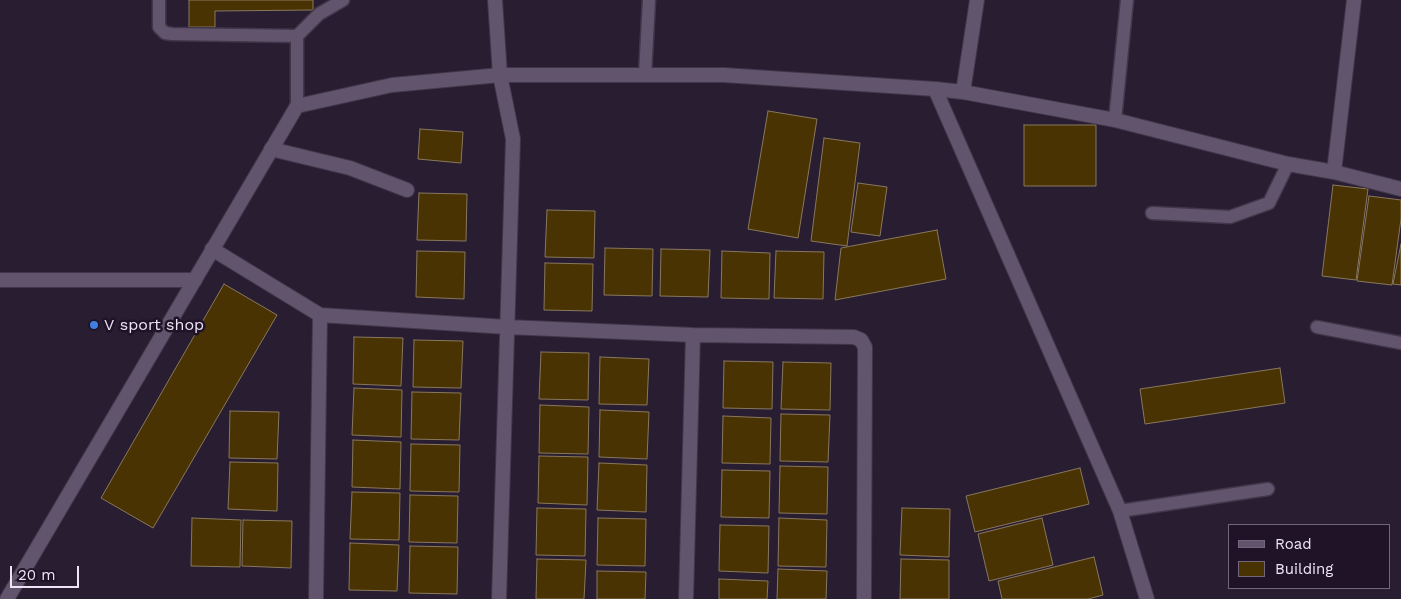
<!DOCTYPE html>
<html>
<head>
<meta charset="utf-8">
<style>
  body { margin:0 }
  #map { position:relative; width:1401px; height:599px; overflow:hidden; background:#291d32; font-family:"Work Sans",sans-serif }
  canvas { display:block }
  .legend { position:absolute; left:1228px; top:524px; width:162px; height:65px; box-sizing:border-box; background:#201328; border:1px solid #72677a; margin:0; padding:6px 9px; list-style:none; font-size:15px; color:#ede5f4 }
  .legend li { display:flex; align-items:center; gap:10px; height:25px }
  .legend b { width:25px; border:1px solid #72677a }
  .scale { position:absolute; left:10px; top:566px; width:69px; height:22px; box-sizing:border-box; border:2px solid #ede5f4; border-top:0; padding-left:6px; font-size:15px; line-height:18px; white-space:nowrap; color:#ede5f4; -webkit-text-stroke:4px #201328; paint-order:stroke }
</style>
</head>
<body>
<div id="map">
<canvas width="1401" height="599"></canvas>
<ul class="legend">
<li><b style="height:6px;background:#62546d"></b>Road</li>
<li><b style="height:14px;background:#4a3302"></b>Building</li>
</ul>
<div class="scale">20 m</div>
</div>
<script>
const ctx = document.querySelector('canvas').getContext('2d');
ctx.lineJoin = 'round';
function paint(path, color) { ctx.fillStyle = color; ctx.fill(path, 'evenodd'); }
const toPath = rows => new Path2D(rows.map(r => 'M' + r).join(''));
function stroke(path, color, width, dash) { ctx.strokeStyle = color; ctx.lineWidth = width; ctx.lineCap = dash ? 'butt' : 'round'; ctx.setLineDash(dash || []); ctx.stroke(path); }
function label(font, color, halo, rows, align = 'center') {
  ctx.font = font + ' "Work Sans",sans-serif'; ctx.lineWidth = 5; ctx.setLineDash([]); ctx.textBaseline = 'middle'; ctx.strokeStyle = halo; ctx.fillStyle = color; for (const [text, x, y, turn = 0] of rows) {
    ctx.save(); ctx.translate(x, y); ctx.rotate((+turn || 0) * Math.PI / 180); ctx.textAlign = isNaN(turn) ? turn : align; if (halo) ctx.strokeText(text, 0, 0); ctx.fillText(text, 0, 0); ctx.restore();
  }
}
const building = toPath([
  [189,0,313,0,313,10,215,11,215,27,189,27,189,0],
  [768,111,817,119,798,238,748,229,768,111],
  [1024,125,1096,125,1096,186,1024,186,1024,125],
  [420,129,463,132,461,163,418,159,420,129],
  [824,138,860,143,847,246,811,241,824,138],
  [858,183,887,187,880,236,851,232,858,183],
  [1333,185,1368,189,1356,280,1322,276,1333,185],
  [419,193,467,194,466,241,417,240,419,193],
  [1369,196,1401,200,1401,219,1392,285,1357,281,1369,196],
  [547,210,595,211,594,258,545,257,547,210],
  [937,230,946,279,835,300,841,248,937,230],
  [1401,244,1401,285,1393,284,1401,244],
  [605,248,653,249,652,296,604,295,605,248],
  [661,249,710,250,708,297,660,296,661,249],
  [417,251,465,252,464,299,416,297,417,251],
  [722,251,770,253,769,299,721,298,722,251],
  [776,251,824,252,823,299,774,298,776,251],
  [545,263,593,264,592,311,544,310,545,263],
  [224,284,277,315,153,528,101,498,224,284],
  [354,337,403,338,401,386,353,384,354,337],
  [414,340,463,341,461,388,413,387,414,340],
  [541,352,589,353,588,400,539,399,541,352],
  [600,357,649,359,647,405,599,404,600,357],
  [724,361,773,362,772,409,723,408,724,361],
  [783,362,831,363,830,410,781,409,783,362],
  [1280,368,1285,403,1145,424,1140,389,1280,368],
  [354,388,402,390,401,437,352,435,354,388],
  [412,392,461,393,459,440,411,439,412,392],
  [540,405,589,407,588,454,539,453,540,405],
  [600,410,649,412,647,459,599,457,600,410],
  [230,411,279,412,277,459,229,458,230,411],
  [781,414,830,415,828,462,780,461,781,414],
  [723,416,771,418,770,464,722,463,723,416],
  [353,440,401,442,400,489,352,487,353,440],
  [411,444,460,445,459,492,410,491,411,444],
  [539,456,588,457,587,505,538,503,539,456],
  [230,462,278,463,277,511,228,509,230,462],
  [599,463,647,465,646,512,597,510,599,463],
  [780,466,828,467,827,514,779,513,780,466],
  [1080,468,1089,504,975,532,966,496,1080,468],
  [722,470,770,471,769,518,721,517,722,470],
  [352,492,400,493,399,540,350,539,352,492],
  [410,495,458,496,457,543,409,542,410,495],
  [537,508,586,509,585,556,536,555,537,508],
  [902,508,950,509,949,557,900,555,902,508],
  [192,518,241,520,240,567,191,566,192,518],
  [598,518,646,519,645,566,597,565,598,518],
  [779,518,827,520,826,567,778,566,779,518],
  [1042,518,1053,565,989,581,978,534,1042,518],
  [243,520,292,521,291,568,242,566,243,520],
  [720,525,769,526,768,573,719,571,720,525],
  [350,543,399,545,397,591,349,590,350,543],
  [410,546,458,547,457,594,409,593,410,546],
  [1094,557,1103,595,1088,599,1002,599,998,581,1094,557],
  [537,559,586,560,584,599,536,599,537,559],
  [901,559,949,560,949,599,900,599,901,559],
  [778,569,827,571,826,599,777,599,778,569],
  [597,571,646,572,645,599,597,599,597,571],
  [719,579,768,581,767,599,719,599,719,579]
]);
const service = toPath([
  [159,0,159,27,165,33,172,34,297,36],
  [645,75,649,0],
  [297,106,297,36,319,14,343,0],
  [1115,120,1127,0],
  [1152,213,1230,217,1269,203,1288,164],
  [1317,327,1401,343],
  [1120,511,1268,489]
]);
const minor = toPath([
  [935,89,963,92,1115,120,1288,164,1334,172,1401,189],
  [963,92,977,0],
  [271,149,350,168,407,190],
  [1334,172,1354,0],
  [212,249,320,315,507,327,693,335,854,337,861,340,865,347,864,599],
  [0,280,195,280],
  [316,599,320,315],
  [499,599,513,139,500,75],
  [686,599,693,335]
]);
const tertiary = toPath([
  [495,0,500,75],
  [7,599,297,106,392,85,500,75,724,75,935,89,1120,511,1147,599]
]);
const markers = [
  [94,325,5,"#3f7fe0"]
];
const poiNames = [
  ["V sport shop",104,325]
];
paint(building, '#4a3302');
stroke(building, '#88785d', 1);
stroke(service, '#42374a', 15);
stroke(minor, '#42374a', 16);
stroke(tertiary, '#42374a', 16);
stroke(service, '#62546d', 12);
stroke(minor, '#62546d', 14);
stroke(tertiary, '#62546d', 14);
for (const [x, y, r, color] of markers) { const dot = new Path2D(); dot.arc(x, y, r, 0, 2 * Math.PI); ctx.fillStyle = color; ctx.fill(dot); stroke(dot, '#201328', 2); }
label('16px', '#ede5f4', '#201328', poiNames, 'left');
</script>
</body>
</html>
